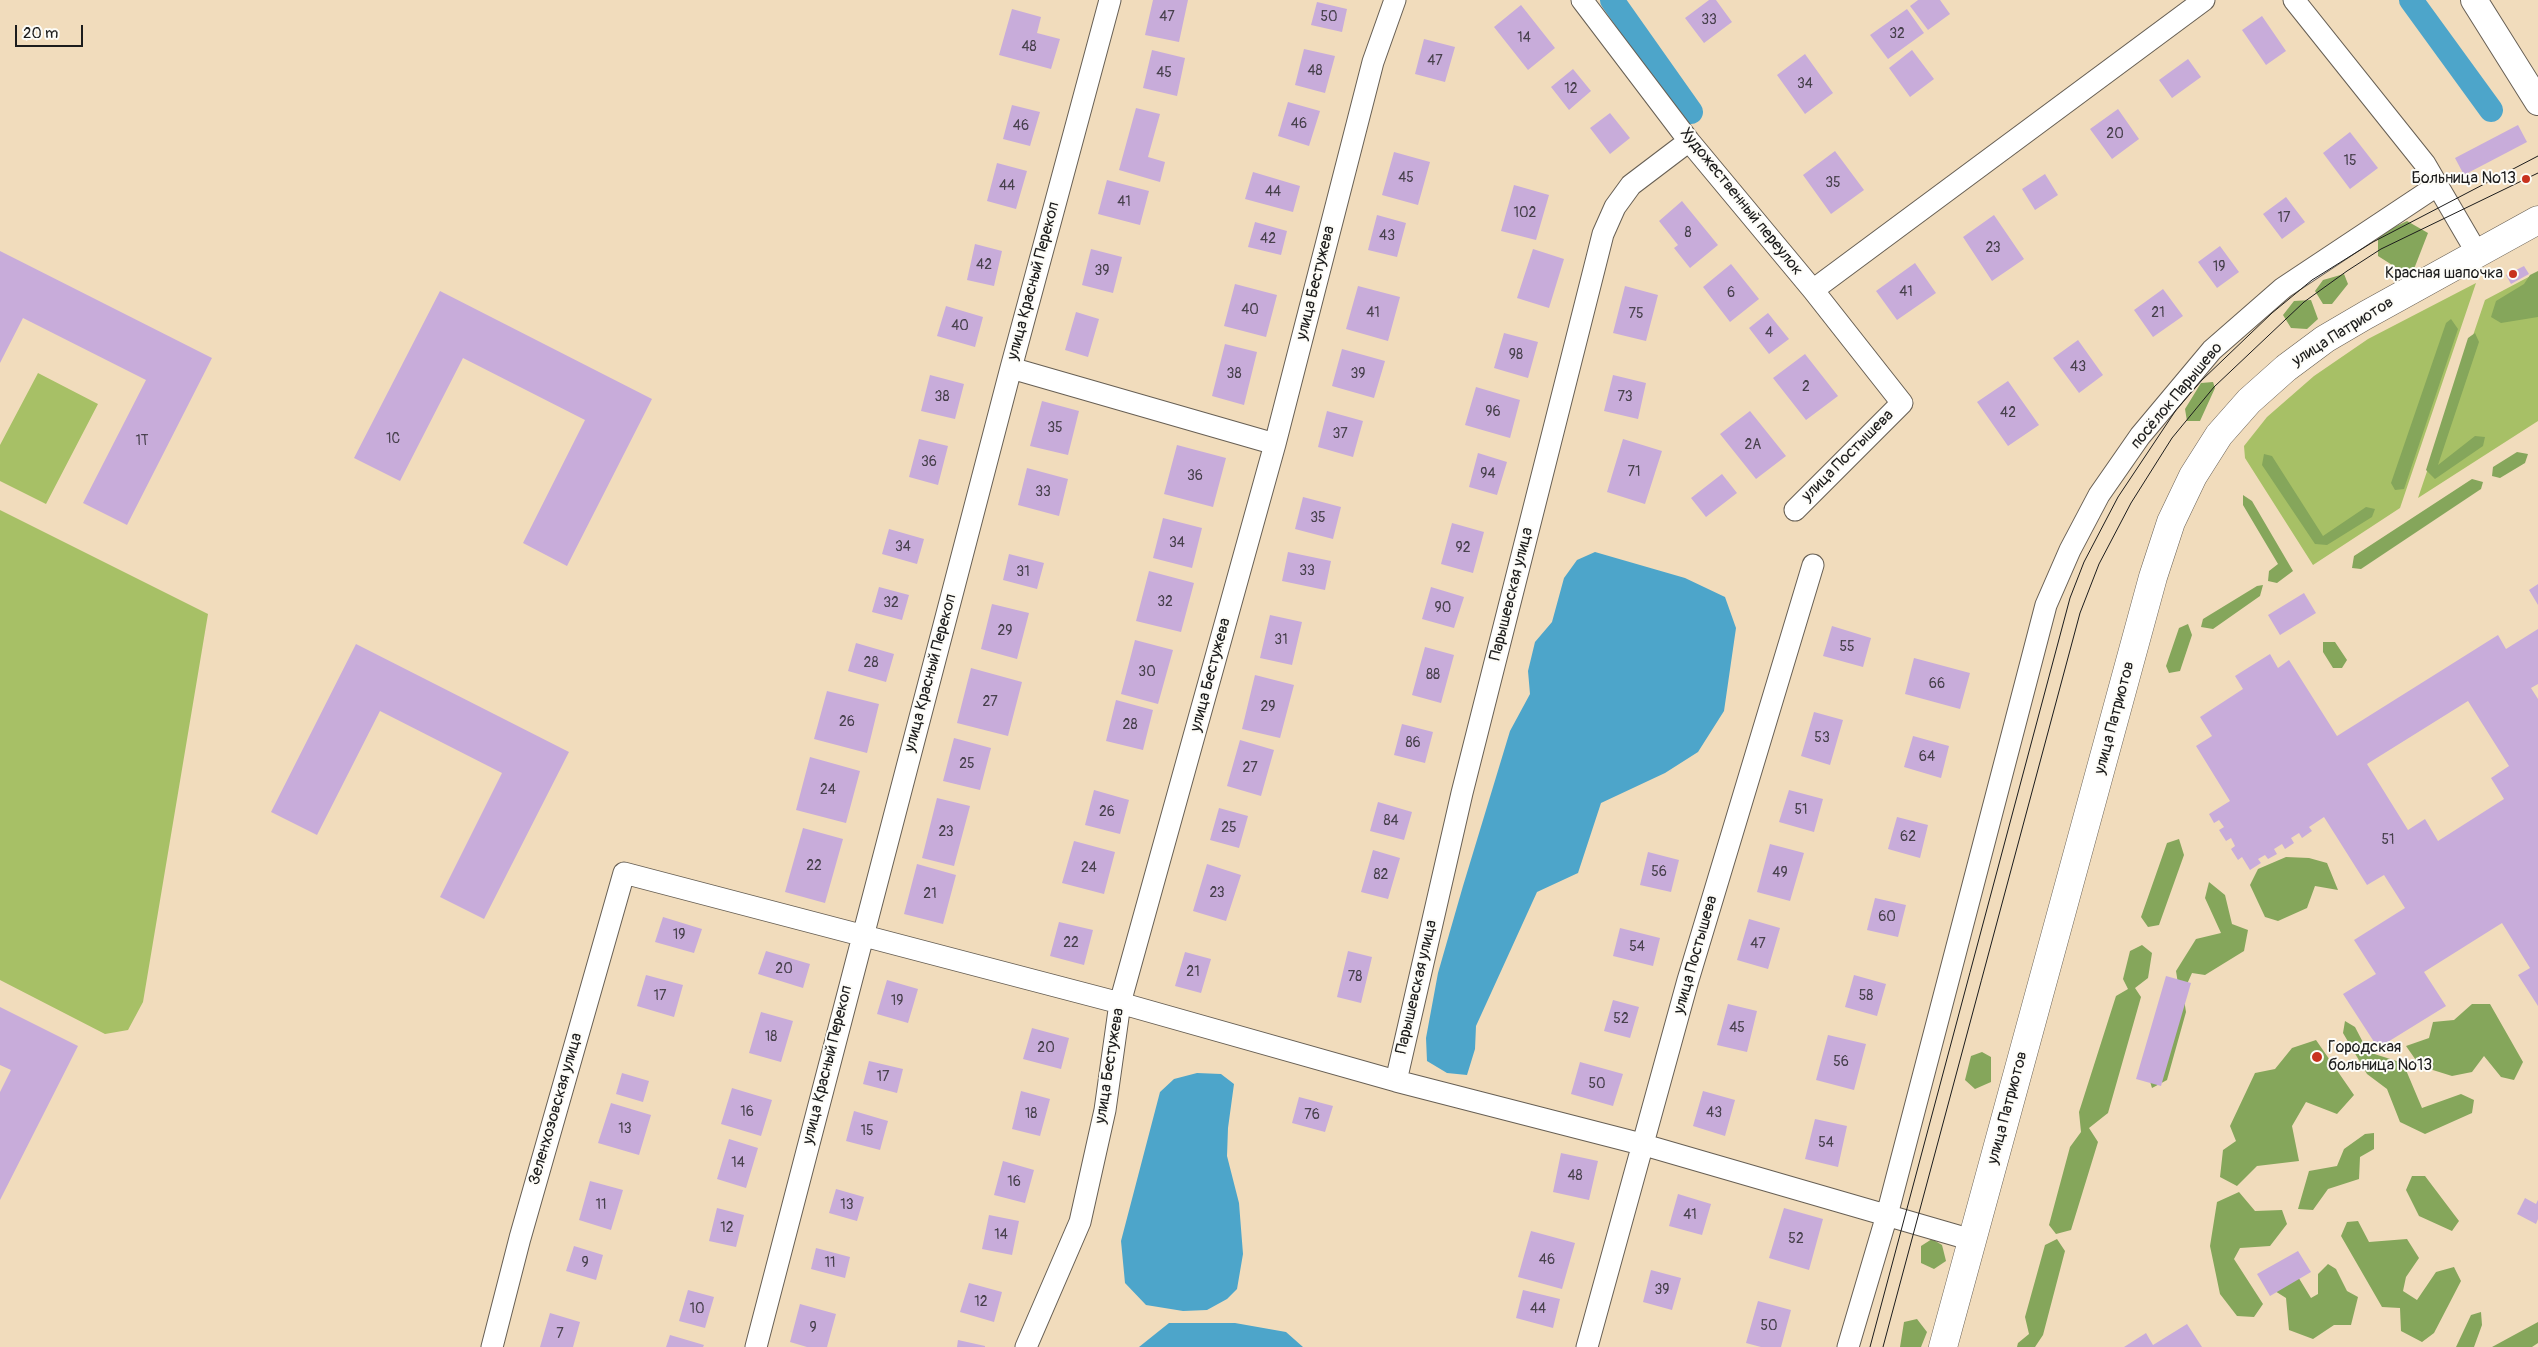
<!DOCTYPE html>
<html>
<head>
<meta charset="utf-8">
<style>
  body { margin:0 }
  #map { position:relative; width:2538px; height:1347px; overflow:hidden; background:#f1dcbc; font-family:Pangolin,sans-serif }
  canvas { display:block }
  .scale { position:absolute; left:15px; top:25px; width:68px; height:22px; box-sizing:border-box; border:2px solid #1c1c1c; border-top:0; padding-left:6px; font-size:15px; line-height:18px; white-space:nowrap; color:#1c1c1c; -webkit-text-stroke:4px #fdfcf7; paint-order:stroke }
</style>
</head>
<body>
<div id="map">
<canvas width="2538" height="1347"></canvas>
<div class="scale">20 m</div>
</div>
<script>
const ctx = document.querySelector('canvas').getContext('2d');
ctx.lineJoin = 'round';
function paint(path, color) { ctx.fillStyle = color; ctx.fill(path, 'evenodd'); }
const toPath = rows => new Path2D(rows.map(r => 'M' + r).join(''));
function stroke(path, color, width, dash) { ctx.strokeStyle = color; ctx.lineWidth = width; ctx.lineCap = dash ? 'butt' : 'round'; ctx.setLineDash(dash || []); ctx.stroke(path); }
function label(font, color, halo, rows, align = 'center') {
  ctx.font = font + ' Pangolin,sans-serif'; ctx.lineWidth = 4; ctx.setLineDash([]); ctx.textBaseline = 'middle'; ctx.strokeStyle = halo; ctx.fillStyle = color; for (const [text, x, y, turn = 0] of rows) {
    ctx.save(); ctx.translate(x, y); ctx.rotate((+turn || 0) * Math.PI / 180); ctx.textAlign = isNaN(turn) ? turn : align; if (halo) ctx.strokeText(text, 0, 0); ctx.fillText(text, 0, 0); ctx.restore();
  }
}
const green = toPath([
  [2538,272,2538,421,2418,498,2485,300],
  [2476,283,2400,508,2313,565,2245,458,2244,446,2267,417,2314,376,2368,339],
  [38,373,98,404,46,504,0,481,0,445],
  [0,510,208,614,143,1002,128,1030,105,1034,0,980]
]);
const forest = toPath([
  [2407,221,2428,233,2414,269,2400,270,2378,256,2378,235],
  [2538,271,2538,317,2501,323,2491,317,2496,301,2524,284,2530,275],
  [2344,274,2348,284,2332,304,2323,304,2315,291,2323,280],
  [2311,300,2318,319,2307,329,2291,328,2283,315,2294,301],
  [2451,319,2458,329,2404,489,2395,490,2391,483,2446,323],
  [2475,333,2479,342,2438,465,2475,436,2485,437,2483,446,2435,479,2426,470,2468,338],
  [2213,382,2215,388,2200,421,2187,421,2185,409,2201,383],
  [2517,452,2528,454,2525,463,2500,478,2492,476,2493,467],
  [2264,454,2272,456,2323,536,2366,507,2375,509,2372,517,2327,545,2315,544,2262,465],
  [2472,479,2483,482,2481,489,2361,569,2352,568,2354,556],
  [2243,495,2252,501,2293,571,2277,583,2268,581,2269,571,2278,564,2243,505],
  [2263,585,2260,596,2213,629,2201,627,2203,619,2257,586],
  [2188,624,2192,635,2180,671,2169,673,2166,666,2179,628],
  [2323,642,2335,642,2347,660,2342,668,2333,668,2323,652],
  [2179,839,2184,855,2159,925,2148,927,2141,917,2167,843],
  [2286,857,2309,858,2327,863,2338,890,2315,886,2307,908,2278,921,2265,917,2250,885,2258,869],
  [2209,882,2225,895,2232,924,2248,930,2244,951,2205,975,2192,973,2183,993,2186,1012,2167,1080,2152,1088,2148,1075,2179,990,2176,971,2196,939,2221,933,2205,898],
  [2142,945,2152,953,2148,978,2135,988,2141,997,2108,1113,2089,1128,2098,1142,2071,1230,2056,1234,2049,1225,2070,1147,2081,1132,2079,1112,2116,996,2128,989,2123,979,2130,951],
  [2472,1004,2490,1004,2523,1062,2514,1080,2501,1077,2484,1056,2472,1072,2452,1076,2420,1066,2406,1046,2429,1038,2433,1022,2454,1020],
  [2345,1021,2355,1027,2368,1052,2403,1063,2422,1108,2461,1094,2474,1100,2472,1113,2425,1134,2400,1122,2387,1089,2367,1074,2343,1033],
  [2316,1040,2354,1095,2337,1114,2306,1102,2292,1126,2299,1161,2257,1166,2237,1186,2220,1177,2223,1150,2236,1141,2230,1126,2255,1073,2275,1069,2292,1048],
  [1982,1052,1991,1057,1991,1082,1975,1089,1965,1080,1971,1056],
  [2374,1133,2374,1149,2360,1157,2359,1179,2328,1189,2313,1210,2298,1209,2309,1171,2337,1166,2344,1149,2365,1134],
  [2412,1176,2425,1176,2459,1221,2452,1231,2419,1216,2406,1190],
  [2239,1192,2255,1211,2282,1210,2287,1224,2270,1246,2240,1248,2234,1259,2263,1304,2254,1317,2237,1316,2220,1294,2210,1246,2217,1202],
  [2358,1221,2369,1242,2407,1239,2419,1258,2406,1277,2403,1291,2417,1300,2436,1272,2454,1267,2461,1281,2434,1333,2422,1342,2401,1331,2400,1308,2382,1307,2341,1236,2347,1222],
  [1932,1239,1942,1245,1946,1261,1934,1269,1921,1263,1921,1246],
  [2057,1239,2065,1251,2043,1335,2035,1347,2017,1347,2018,1343,2029,1334,2025,1317,2045,1245],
  [2328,1264,2336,1269,2347,1291,2358,1297,2351,1325,2334,1325,2313,1339,2289,1330,2286,1298,2267,1286,2292,1267,2311,1298,2318,1294,2318,1274],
  [2481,1312,2482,1325,2474,1347,2456,1347,2471,1315],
  [1917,1319,1927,1332,1921,1347,1900,1347,1904,1322],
  [2538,1322,2538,1343,2532,1347,2492,1347]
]);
const water = toPath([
  [1595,552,1685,578,1725,597,1736,628,1724,711,1698,752,1665,773,1601,803,1578,873,1537,892,1476,1026,1475,1049,1467,1075,1447,1073,1427,1061,1426,1038,1438,973,1463,886,1510,731,1530,694,1528,671,1535,642,1552,622,1564,578,1577,560],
  [1197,1073,1221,1074,1234,1084,1228,1128,1227,1156,1239,1203,1243,1254,1237,1289,1227,1299,1207,1310,1183,1311,1146,1305,1125,1283,1121,1241,1160,1092,1174,1079],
  [1169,1323,1235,1323,1286,1332,1303,1347,1139,1347]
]);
const canal = toPath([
  [1612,0,1691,112],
  [2411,0,2491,110]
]);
const building = toPath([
  [1153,0,1188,0,1179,42,1145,35],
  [1709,0,1716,0,1732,22,1704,43,1685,18],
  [1918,0,1940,0,1950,14,1928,30,1910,6],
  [1317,2,1347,9,1342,32,1311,25],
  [1521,5,1555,48,1528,70,1494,27],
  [1012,9,1041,17,1037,33,1060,39,1051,69,999,55],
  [1907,9,1924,33,1888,59,1870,35],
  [2262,16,2286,51,2266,65,2242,30],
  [1424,39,1455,47,1445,82,1415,74],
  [1304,49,1335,56,1325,93,1295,85],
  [1152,50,1185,58,1177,96,1143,88],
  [1912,50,1934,79,1910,97,1889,68],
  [1805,54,1833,93,1805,114,1777,75],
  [2188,59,2201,77,2172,98,2159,80],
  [1573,69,1591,91,1569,110,1551,87],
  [1288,102,1320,111,1309,146,1278,136],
  [1012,105,1040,112,1030,146,1003,139],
  [1136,108,1160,114,1148,157,1165,162,1160,182,1119,170],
  [2118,109,2139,139,2112,159,2090,129],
  [1610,113,1630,138,1610,154,1590,128],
  [2518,125,2527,142,2464,175,2455,158],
  [2350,132,2378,168,2350,189,2323,153],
  [1835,151,1864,190,1831,214,1803,175],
  [1394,152,1430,162,1418,205,1382,195],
  [997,163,1027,171,1016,209,987,201],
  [1253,172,1300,186,1293,212,1245,199],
  [2045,174,2058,195,2035,210,2022,189],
  [1107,180,1149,191,1140,225,1098,214],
  [1514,185,1549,195,1536,240,1501,231],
  [2286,197,2305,222,2282,239,2263,214],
  [1682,201,1718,245,1690,268,1674,248,1678,245,1659,221],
  [1377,215,1406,223,1397,257,1368,250],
  [1994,215,2024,259,1992,281,1963,237],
  [1255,222,1287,231,1281,255,1248,247],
  [975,244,1002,251,994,286,967,280],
  [2220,246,2239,272,2217,288,2198,262],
  [1091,249,1122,257,1113,293,1082,285],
  [1533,249,1564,259,1549,308,1517,298],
  [0,251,212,358,127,525,83,503,146,380,23,318,0,363],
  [1915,263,1936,293,1897,320,1876,291],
  [1731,264,1759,299,1730,322,1703,287],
  [2524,266,2529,274,2511,284,2506,275],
  [1235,284,1277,295,1266,337,1224,326],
  [1358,286,1400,297,1388,341,1346,329],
  [1625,286,1658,295,1646,341,1613,333],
  [2163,289,2183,316,2153,337,2134,310],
  [440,291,652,399,567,566,523,543,585,420,463,358,400,481,354,458],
  [946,306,983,317,975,347,937,336],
  [1076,312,1099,319,1088,357,1065,350],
  [1768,313,1789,339,1769,354,1749,328],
  [1504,333,1538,342,1528,378,1494,368],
  [2078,340,2103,375,2079,393,2053,358],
  [1225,344,1257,352,1244,405,1212,396],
  [1342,349,1385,361,1374,398,1332,386],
  [1805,354,1838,396,1806,420,1773,378],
  [930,375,964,384,955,419,921,411],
  [1613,375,1646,383,1638,419,1604,411],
  [2008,381,2039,425,2008,446,1977,402],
  [1476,387,1520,400,1510,438,1465,425],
  [1042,401,1079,411,1068,455,1030,446],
  [1327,411,1363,421,1353,457,1318,447],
  [1750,411,1786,456,1756,479,1720,434],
  [919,439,948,446,938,485,909,477],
  [1623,439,1662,451,1645,504,1607,492],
  [1177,445,1226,458,1213,507,1164,494],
  [1478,453,1507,462,1497,495,1469,487],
  [1027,468,1068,479,1059,516,1018,505],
  [1722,474,1737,493,1706,517,1691,498],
  [1303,497,1341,507,1333,539,1295,529],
  [1163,518,1202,528,1192,568,1153,558],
  [1452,523,1484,532,1473,573,1441,564],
  [889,529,924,539,917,564,882,554],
  [1288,552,1331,561,1325,590,1282,581],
  [1009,554,1044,563,1037,589,1003,580],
  [1149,571,1194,583,1181,632,1136,621],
  [2538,584,2538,605,2529,590],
  [879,587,909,595,902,620,872,612],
  [1431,587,1464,597,1454,628,1422,619],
  [2304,593,2316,613,2280,635,2268,615],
  [992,604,1029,613,1017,659,981,649],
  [1270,615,1302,622,1292,665,1260,658],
  [1832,626,1871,638,1863,667,1823,656],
  [2538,629,2538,684,2531,688,2538,699,2538,1006,2518,975,2530,968,2502,923,2424,972,2446,1006,2378,1048,2343,994,2376,974,2354,940,2405,908,2384,875,2367,885,2324,817,2309,827,2312,831,2302,838,2299,833,2291,838,2294,843,2285,849,2282,844,2274,849,2277,854,2268,859,2265,855,2258,859,2261,863,2250,870,2242,857,2238,860,2231,849,2235,846,2231,838,2226,841,2219,830,2224,827,2219,820,2214,823,2209,814,2230,801,2196,746,2212,736,2200,717,2243,689,2235,676,2270,654,2278,668,2289,660,2337,736,2498,635,2506,649],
  [2468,701,2509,766,2491,778,2504,799,2438,841,2425,819,2408,830,2367,764],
  [1135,640,1173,650,1158,704,1121,694],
  [856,643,894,654,886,682,848,671],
  [356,644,569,752,484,919,440,897,502,773,380,711,317,835,271,812],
  [1425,647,1454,655,1441,703,1412,695],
  [1914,658,1970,673,1960,709,1905,694],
  [971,668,1022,682,1008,736,957,723],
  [1255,675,1294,685,1280,738,1242,729],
  [827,691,879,704,867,753,814,739],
  [1116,700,1153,710,1143,750,1106,741],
  [1814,712,1843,720,1830,765,1801,756],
  [1402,724,1433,732,1425,763,1394,755],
  [1913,736,1949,746,1941,778,1904,767],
  [954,738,991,748,980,790,943,781],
  [1240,740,1274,750,1261,796,1227,786],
  [810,757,860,771,846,823,796,810],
  [1094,790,1129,800,1120,834,1085,825],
  [1789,790,1823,799,1814,832,1779,822],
  [937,798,970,806,954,866,922,858],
  [1378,802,1412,812,1404,840,1370,831],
  [1219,808,1248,816,1239,848,1210,840],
  [1897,817,1928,825,1920,858,1888,849],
  [803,828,843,839,825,903,785,892],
  [1074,841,1115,852,1104,894,1062,883],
  [1770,844,1804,853,1790,901,1757,892],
  [1373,850,1400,858,1388,899,1361,892],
  [1648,852,1679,860,1671,892,1640,885],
  [917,864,956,875,943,924,904,914],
  [1207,864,1241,875,1226,921,1193,911],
  [1875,898,1906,905,1898,937,1867,930],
  [663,917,702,929,694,953,655,942],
  [1749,919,1780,928,1768,969,1737,960],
  [1059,922,1093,930,1084,965,1050,956],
  [1620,928,1660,938,1653,966,1613,956],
  [766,951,810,964,803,988,758,974],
  [1348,951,1372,957,1361,1003,1337,997],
  [1185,952,1211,959,1201,993,1175,986],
  [646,975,683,985,674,1017,637,1006],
  [1854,975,1886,984,1877,1016,1845,1007],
  [2166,976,2191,983,2161,1086,2136,1079],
  [887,980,918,989,908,1023,877,1014],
  [1613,1000,1639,1007,1630,1038,1604,1031],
  [1728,1004,1757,1011,1747,1052,1717,1045],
  [0,1007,78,1046,0,1200,0,1092,11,1070,0,1065],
  [761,1012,793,1021,781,1062,749,1053],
  [1032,1028,1069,1038,1061,1069,1023,1059],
  [1828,1035,1866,1044,1854,1090,1816,1080],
  [869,1061,903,1069,897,1093,863,1084],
  [1580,1062,1623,1074,1613,1106,1571,1094],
  [622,1073,649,1081,643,1102,616,1094],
  [732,1088,772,1100,761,1136,721,1124],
  [1021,1091,1050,1099,1040,1136,1012,1129],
  [1703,1091,1735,1100,1725,1136,1693,1126],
  [1299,1097,1333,1106,1325,1132,1292,1123],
  [611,1103,651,1115,639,1155,598,1143],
  [854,1111,888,1121,880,1150,846,1141],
  [1815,1119,1847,1126,1838,1167,1805,1159],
  [729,1139,758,1148,746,1188,717,1179],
  [1561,1153,1598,1161,1589,1200,1553,1192],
  [1003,1161,1034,1170,1025,1203,994,1195],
  [590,1181,623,1190,611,1230,579,1220],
  [836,1189,864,1197,857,1221,829,1213],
  [1678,1194,1711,1204,1702,1235,1669,1226],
  [2525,1198,2536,1204,2538,1200,2538,1219,2536,1224,2517,1214],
  [717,1208,744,1215,736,1247,709,1241],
  [1784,1208,1823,1219,1809,1270,1769,1258],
  [989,1215,1019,1221,1012,1255,982,1249],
  [1531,1231,1575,1243,1562,1289,1518,1277],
  [574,1246,603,1255,596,1280,566,1271],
  [816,1248,850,1257,845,1278,811,1269],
  [2298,1251,2311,1272,2270,1296,2257,1274],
  [1651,1270,1681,1278,1672,1310,1643,1302],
  [969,1283,1002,1292,994,1322,960,1312],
  [688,1290,714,1297,705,1328,679,1321],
  [1523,1290,1560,1299,1553,1328,1516,1318],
  [1758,1301,1791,1310,1781,1347,1761,1347,1746,1343],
  [800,1304,836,1314,827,1347,807,1347,790,1342],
  [550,1313,580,1322,573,1347,540,1347],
  [2187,1324,2202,1347,2124,1347,2146,1333,2153,1345],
  [670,1335,704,1345,703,1347,666,1347],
  [958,1340,985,1346,985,1347,957,1347]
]);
const minor = toPath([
  [1582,0,1689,141,1813,290,1902,403,1795,510],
  [2294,0,2425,164,2477,253],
  [1813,290,2204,0],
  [1011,368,1275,444],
  [1396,1081,1462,793,1603,234,1615,207,1631,185,1689,141],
  [492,1347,520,1238,624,873,1120,1003,1396,1081,1641,1144,1972,1240],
  [756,1347,1011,368,1110,0],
  [1026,1347,1080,1222,1105,1110,1120,1003,1275,444,1373,62,1395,0],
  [1587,1347,1688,980,1813,565],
  [1848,1347,1887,1215,2046,605,2070,550,2099,495,2140,436,2212,350,2283,288,2438,185]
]);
const tertiary = toPath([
  [2474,0,2538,102]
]);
const secondary = toPath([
  [1943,1347,2153,577,2171,522,2193,476,2219,435,2249,401,2286,368,2325,339,2366,315,2538,220]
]);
const tram = toPath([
  [1870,1347,2070,598,2084,562,2118,497,2176,410,2202,380,2272,313,2312,280,2373,242,2538,156],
  [1883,1347,2080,613,2099,564,2131,503,2172,438,2214,387,2304,302,2347,271,2381,249,2538,173]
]);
const markers = [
  [2526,179,5,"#c8321e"],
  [2513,274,5,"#c8321e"],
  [2317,1057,6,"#c8321e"]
];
const numberNames = [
  ["47",1167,17],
  ["50",1329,17],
  ["33",1709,20],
  ["32",1897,34],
  ["14",1524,38],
  ["48",1029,47],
  ["47",1435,61],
  ["48",1315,71],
  ["45",1164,73],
  ["34",1805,84],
  ["12",1571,89],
  ["46",1299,124],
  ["46",1021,126],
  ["20",2115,134],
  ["15",2350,161],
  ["45",1406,178],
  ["35",1833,183],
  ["44",1007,186],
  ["44",1273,192],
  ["41",1124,202],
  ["102",1525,213],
  ["17",2284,218],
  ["8",1688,233],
  ["43",1387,236],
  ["42",1268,239],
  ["23",1993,248],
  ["42",984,265],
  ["19",2219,267],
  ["39",1102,271],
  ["41",1906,292],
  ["6",1731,293],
  ["40",1250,310],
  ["41",1373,313],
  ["21",2158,313],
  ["75",1636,314],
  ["40",960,326],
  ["4",1769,333],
  ["98",1516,355],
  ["43",2078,367],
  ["38",1234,374],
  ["39",1358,374],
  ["2",1806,387],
  ["38",942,397],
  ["73",1625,397],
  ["96",1493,412],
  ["42",2008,413],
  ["35",1055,428],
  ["37",1340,434],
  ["1С",393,439],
  ["1Т",142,441],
  ["2А",1753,445],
  ["36",929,462],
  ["71",1634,472],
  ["94",1488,474],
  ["36",1195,476],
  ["33",1043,492],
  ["35",1318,518],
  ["34",1177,543],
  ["34",903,547],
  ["92",1463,548],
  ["33",1307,571],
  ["31",1023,572],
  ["32",1165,602],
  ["32",891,603],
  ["90",1443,608],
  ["29",1005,631],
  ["31",1281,640],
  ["55",1847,647],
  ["28",871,663],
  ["30",1147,672],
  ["88",1433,675],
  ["66",1937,684],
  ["27",990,702],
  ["29",1268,707],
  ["26",847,722],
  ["28",1130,725],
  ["53",1822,738],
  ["86",1413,743],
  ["64",1927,757],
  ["25",967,764],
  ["27",1250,768],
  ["24",828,790],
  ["51",1801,810],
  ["26",1107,812],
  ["84",1391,821],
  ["25",1229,828],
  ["23",946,832],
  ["62",1908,837],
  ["51",2388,840],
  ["22",814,866],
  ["24",1089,868],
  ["56",1659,872],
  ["49",1780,873],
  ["82",1381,875],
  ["23",1217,893],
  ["21",930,894],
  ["60",1887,917],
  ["19",679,935],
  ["22",1071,943],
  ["47",1758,944],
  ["54",1637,947],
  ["20",784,969],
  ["21",1193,972],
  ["78",1355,977],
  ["17",660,996],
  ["58",1866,996],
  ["19",897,1001],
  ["52",1621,1019],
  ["45",1737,1028],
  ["18",771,1037],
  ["20",1046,1048],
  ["56",1841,1062],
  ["17",883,1077],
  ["50",1597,1084],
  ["16",747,1112],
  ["43",1714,1113],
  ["18",1031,1114],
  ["76",1312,1115],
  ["13",625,1129],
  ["15",867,1131],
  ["54",1826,1143],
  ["14",738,1163],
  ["48",1575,1176],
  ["16",1014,1182],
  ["11",601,1205],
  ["13",847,1205],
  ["41",1690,1215],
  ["12",727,1228],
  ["14",1001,1235],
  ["52",1796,1239],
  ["46",1547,1260],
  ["9",585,1263],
  ["11",830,1263],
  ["39",1662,1290],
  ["12",981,1302],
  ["10",697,1309],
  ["44",1538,1309],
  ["50",1769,1326],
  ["9",813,1328],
  ["7",560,1334]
];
const poiNames = [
  ["Больница №13",2516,179],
  ["Красная шапочка",2503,274],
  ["Городская",2328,1048,"left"],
  ["больница №13",2328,1066,"left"]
];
const streetNames = [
  ["Художественный переулок",1741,202,51],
  ["улица Красный Перекоп",1034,281,-75],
  ["улица Бестужева",1316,283,-76],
  ["улица Патриотов",2343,332,-32],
  ["посёлок Парышево",2177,396,-50],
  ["улица Постышева",1848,456,-45],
  ["Парышевская улица",1512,594,-76],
  ["улица Красный Перекоп",931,673,-75],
  ["улица Бестужева",1211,675,-75],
  ["улица Патриотов",2115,718,-75],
  ["улица Постышева",1696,955,-74],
  ["Парышевская улица",1417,987,-77],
  ["улица Красный Перекоп",828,1065,-76],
  ["улица Бестужева",1110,1066,-81],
  ["улица Патриотов",2008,1108,-75],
  ["Зеленхозовская улица",556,1109,-74]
];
paint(green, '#a7c066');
paint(forest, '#85a65b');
paint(water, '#4da5ca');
stroke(canal, '#4da5ca', 24);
paint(building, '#c8acda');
stroke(minor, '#675f54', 23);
stroke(tertiary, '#675f54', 28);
stroke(secondary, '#675f54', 29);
stroke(minor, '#fff', 21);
stroke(tertiary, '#fff', 26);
stroke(secondary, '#fff', 28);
stroke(tram, '#1c1c1c', 1);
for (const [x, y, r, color] of markers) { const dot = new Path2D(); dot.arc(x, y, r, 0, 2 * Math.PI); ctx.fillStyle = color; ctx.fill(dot); stroke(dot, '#fdfcf7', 2); }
label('14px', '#47404c', null, numberNames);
label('16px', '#1c1c1c', '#fdfcf7', poiNames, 'right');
label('16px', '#1c1c1c', '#fdfcf7', streetNames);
</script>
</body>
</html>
